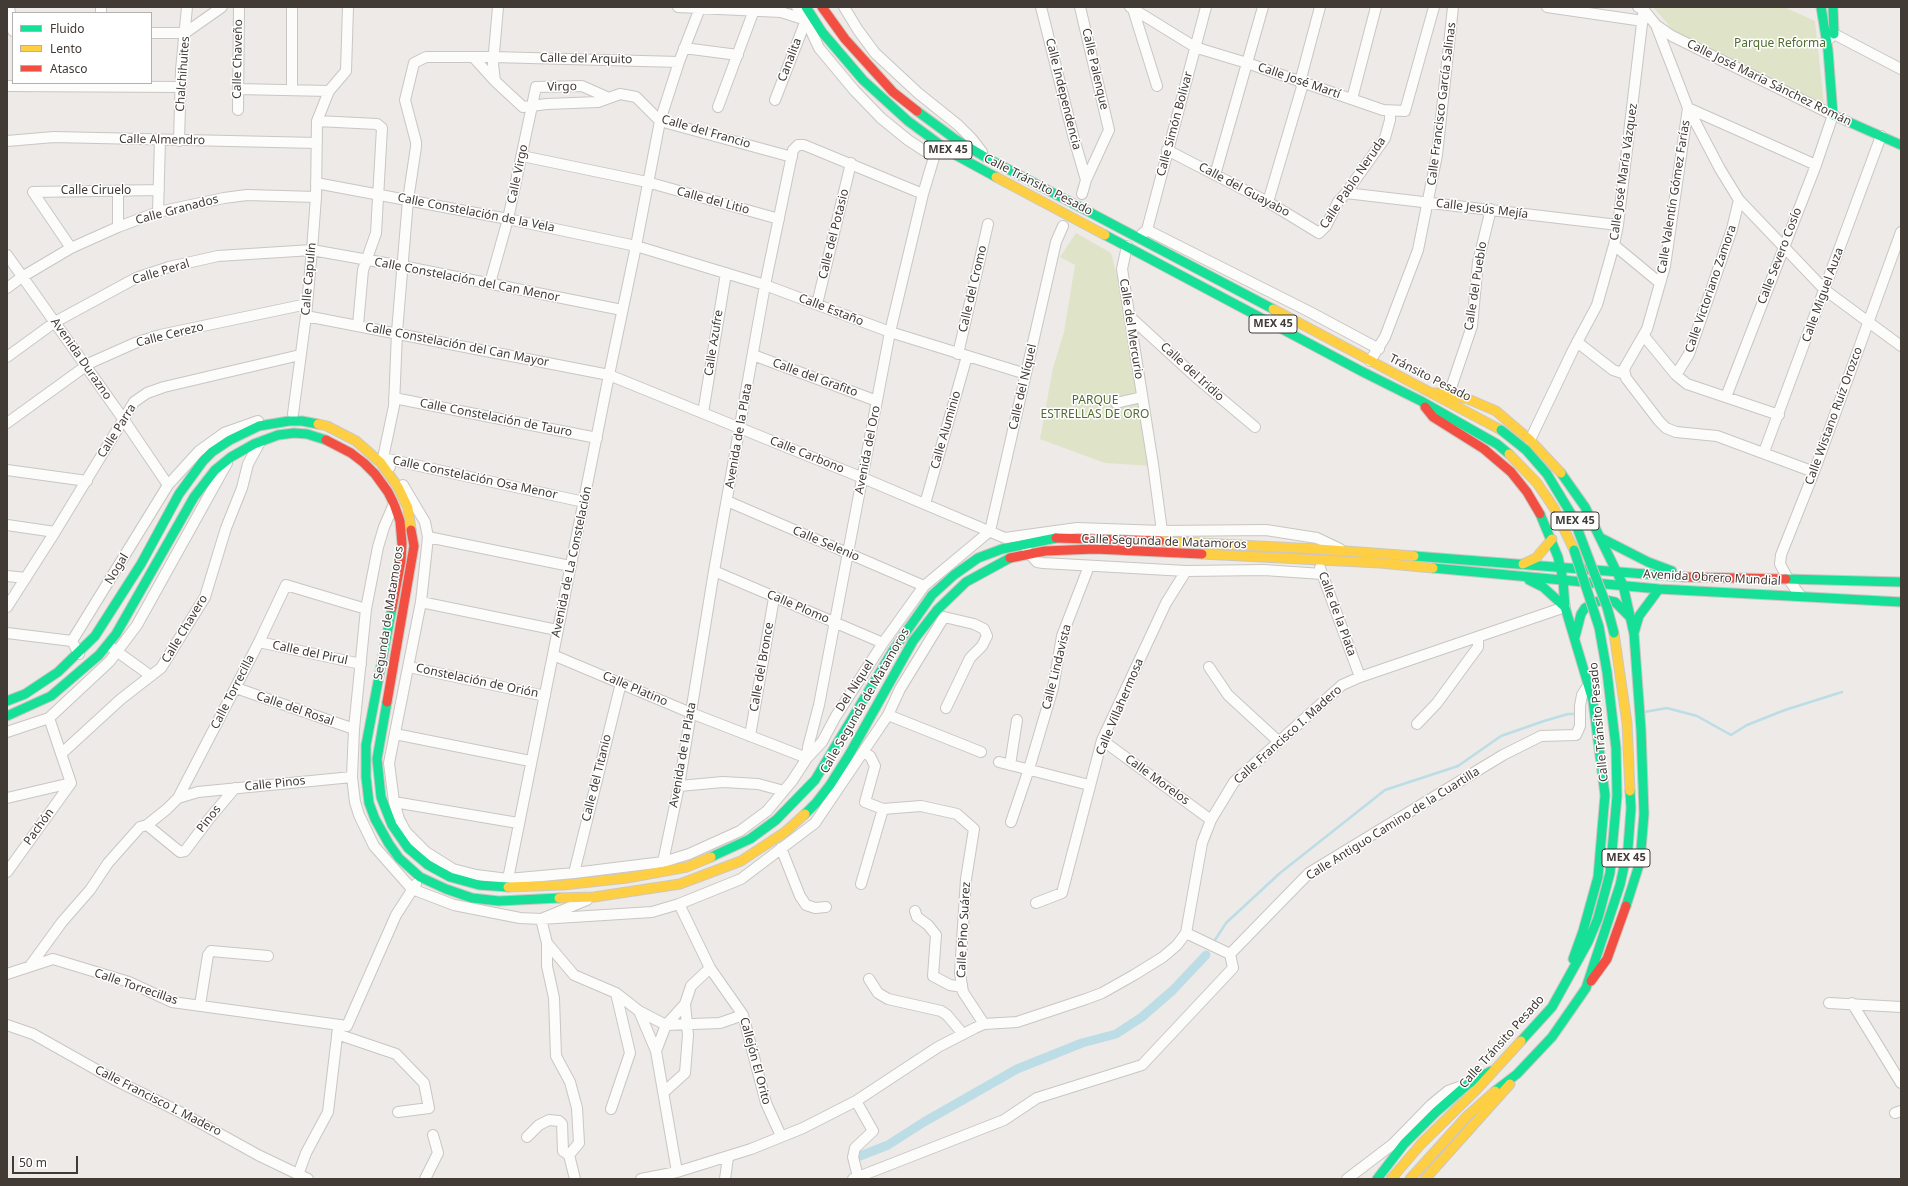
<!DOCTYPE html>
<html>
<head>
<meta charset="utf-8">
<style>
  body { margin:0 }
  #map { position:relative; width:1908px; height:1186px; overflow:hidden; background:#edeae7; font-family:"Noto Sans",sans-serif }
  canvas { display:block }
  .frame { position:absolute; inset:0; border:8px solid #413a35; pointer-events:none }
  .legend { position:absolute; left:12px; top:12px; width:140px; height:72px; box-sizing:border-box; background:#fff; border:1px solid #b3b0ae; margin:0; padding:5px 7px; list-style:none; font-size:12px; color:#413a35 }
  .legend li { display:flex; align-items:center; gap:8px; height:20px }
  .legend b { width:20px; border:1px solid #b3b0ae }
  .scale { position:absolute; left:12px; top:1156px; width:66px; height:18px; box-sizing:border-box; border:2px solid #413a35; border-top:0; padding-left:5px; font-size:12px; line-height:14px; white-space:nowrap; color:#413a35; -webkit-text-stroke:3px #fff; paint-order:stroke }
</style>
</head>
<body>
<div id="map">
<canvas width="1908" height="1186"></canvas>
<div class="frame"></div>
<ul class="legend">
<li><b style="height:5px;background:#16e098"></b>Fluido</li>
<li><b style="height:5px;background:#ffcf43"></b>Lento</li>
<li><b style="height:5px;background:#f24e42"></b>Atasco</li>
</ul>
<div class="scale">50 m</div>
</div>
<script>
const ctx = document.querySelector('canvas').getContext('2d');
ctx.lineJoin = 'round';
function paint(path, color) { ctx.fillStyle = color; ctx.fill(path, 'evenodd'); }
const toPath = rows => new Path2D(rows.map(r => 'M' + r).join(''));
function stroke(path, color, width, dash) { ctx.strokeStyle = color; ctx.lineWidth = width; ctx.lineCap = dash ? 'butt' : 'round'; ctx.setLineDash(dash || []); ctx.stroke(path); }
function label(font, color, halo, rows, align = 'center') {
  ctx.font = font + ' "Noto Sans",sans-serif'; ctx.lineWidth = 3; ctx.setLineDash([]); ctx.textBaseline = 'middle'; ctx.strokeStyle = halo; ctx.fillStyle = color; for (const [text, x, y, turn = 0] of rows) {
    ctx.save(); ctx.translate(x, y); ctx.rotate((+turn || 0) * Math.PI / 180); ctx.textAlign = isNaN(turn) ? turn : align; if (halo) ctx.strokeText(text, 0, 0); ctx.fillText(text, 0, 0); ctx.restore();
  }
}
const green = toPath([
  [1653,7,1784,7,1815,21,1824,105,1674,31],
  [1076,233,1111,253,1120,287,1152,466,1105,463,1040,439,1053,368,1064,332,1075,265,1060,257]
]);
const stream = toPath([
  [1644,712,1667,708,1697,716,1731,735,1747,725,1785,710,1842,692],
  [1215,940,1226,923,1280,873,1385,790,1458,766,1501,736,1544,721,1568,714,1577,714]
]);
const canal = toPath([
  [860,1156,888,1145,924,1122,1017,1069,1082,1043,1116,1034,1142,1017,1173,990,1206,955]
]);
const street = toPath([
  [9,7,13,31],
  [101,7,101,13],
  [292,7,292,90],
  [498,7,493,64,495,81,523,107,547,104,598,102,620,94,636,97,660,121,792,157],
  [678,7,781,12,806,20],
  [797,7,806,20,819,48,854,90,881,118,908,140,934,157],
  [844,7,858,30,875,53,918,93,958,125,972,139,982,152],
  [1041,7,1073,135,1086,180],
  [1080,7,1109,130,1086,180,1082,194],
  [1130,7,1195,47,1204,50,1247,63,1383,110,1405,111,1434,7],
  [1547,7,1643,21],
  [1638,7,1644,10,1656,25,1672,36,1833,115,1816,165,1726,397],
  [1133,9,1157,86],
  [1656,25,1688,108,1720,169,1739,200,1825,290,1901,346],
  [151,33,185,33,222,7],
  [1829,39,1834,34,1901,69],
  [684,48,738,55],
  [474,58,494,80],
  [7,86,181,87],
  [238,89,329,91],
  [1352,99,1376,7],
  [775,100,806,20],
  [718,107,754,10],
  [238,110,239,7],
  [317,121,377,124,382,128,376,233,363,270,358,325],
  [7,141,54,137,317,143],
  [179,141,181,70,187,7],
  [1167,150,1268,202,1319,233,1326,226,1338,202,1346,193,1385,138,1390,120,1390,111],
  [522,156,647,182,779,219],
  [1215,175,1263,7],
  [316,183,508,219,636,246,765,285,890,332,1026,374],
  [118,191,118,227],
  [1346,193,1618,225],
  [1268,202,1302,87,1300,82,1320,7],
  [158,212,160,140],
  [1147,230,1308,311,1379,349],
  [1142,234,1147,230,1206,7],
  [1614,245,1660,283],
  [1127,246,1122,269,1153,464,1162,531],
  [71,248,33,192,159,190],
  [7,255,124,420,168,485,199,451,224,433,258,421],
  [490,283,508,219,536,87,582,86,609,98],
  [7,288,22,277,71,248,118,227,158,212,224,198,247,195,316,197],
  [817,304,851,163],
  [306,316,609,375,863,478,1005,538,1077,528,1162,531,1266,530,1317,538,1340,549],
  [1129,316,1198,379,1255,427],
  [1644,336,1676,375,1687,384,1779,415],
  [1577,342,1613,370,1625,374],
  [958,354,988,224],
  [753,355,877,401],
  [7,357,55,322,136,278,169,267,218,256,312,250,402,266,622,310],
  [1370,361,1385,337,1418,250,1437,155,1453,7],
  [1676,375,1689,354,1732,229,1739,200],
  [1449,394,1472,326,1478,262,1491,209],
  [394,398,597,438],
  [1116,403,1142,397],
  [703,413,726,273],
  [293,414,306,316,312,250,316,197,317,121,329,91,346,71,348,7],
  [7,423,90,363,135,343,160,335,307,304],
  [1530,440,1573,350,1597,305,1614,245,1618,225,1644,7],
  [1764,452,1881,136],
  [382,460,383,458,584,502],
  [390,467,383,458,394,406,397,332,408,200,416,147,416,142,405,100,414,63,426,57,493,57,679,62],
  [7,470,87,481],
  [1814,472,1717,436,1676,432,1666,428,1659,421,1626,378,1624,369,1647,329,1665,266,1688,108,1816,165],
  [403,485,425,522,428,537,421,602,389,763,394,802,399,819,406,832,426,852,453,869,476,875,508,879,574,873,663,862,689,854,740,831,767,811,792,781,807,758,822,742,836,716,883,643,924,586,990,531,1056,242,1063,226],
  [727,501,924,586],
  [394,504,384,527,378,547,366,609,354,729,352,777,355,802,359,815,374,846,412,889,454,905,520,918,541,919,652,912,679,904,741,879,815,823,888,715,900,689,944,617,974,624,984,629,987,636,982,646,970,658,946,708],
  [925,504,967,356],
  [7,525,55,532],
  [428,537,570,566],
  [1027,551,1037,562,1043,563,1186,571,1264,570,1322,574],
  [1320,568,1360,677],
  [714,571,883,643],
  [7,576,26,578],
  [1800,595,1788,579,1780,564,1781,555,1814,472,1901,232],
  [421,602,557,630],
  [7,607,55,532,134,402,147,393,164,387,300,355],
  [7,633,72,641],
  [259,642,361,664],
  [112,648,151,676],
  [79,654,72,641,168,485],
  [553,655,691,713,807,758],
  [409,667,545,696],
  [1209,667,1228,695,1278,741],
  [236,688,354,729],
  [888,715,981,752],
  [49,718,71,783],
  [1417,724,1437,703,1478,647,1478,637],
  [7,732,49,718,110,661,137,625,227,463],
  [395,734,530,761],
  [750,736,774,598],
  [1102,740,1211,820],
  [61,754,121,699,161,668,205,597,226,528,242,488,248,464,260,442],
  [807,758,808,747,819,705,890,332,923,194,938,144],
  [999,762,1089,785],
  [1010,765,1017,720],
  [352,777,198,792,178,798,259,642,286,585,366,609],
  [679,786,723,782,758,784,784,791],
  [7,798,71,783],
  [394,802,518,823],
  [883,809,921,806,957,814,974,829,966,879,960,973,963,992,984,1024],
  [1011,822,1029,769,1053,688,1062,636,1089,566],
  [147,825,180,852,185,851,209,819,235,788],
  [781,848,800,896,806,905,815,908,826,907],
  [663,862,679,786,714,571,765,285,793,150,798,145,804,145,923,194],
  [7,872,71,783],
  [574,873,621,683],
  [508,879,609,375,636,246,660,121,679,62,700,8],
  [861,884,883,809,865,802,875,766,870,756,864,753],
  [1036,903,1062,893,1102,740,1166,603,1186,571],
  [679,904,710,968,743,1015,766,1103,781,1136],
  [915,911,917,917,928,925,936,935,933,976,950,985,962,987],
  [1186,933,1230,954],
  [547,943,574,975,616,993,639,1011,656,1051,677,1172],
  [30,966,62,922,90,890,108,863,140,827,147,825,167,809,178,798],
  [7,974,53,959,129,982,172,1002,347,1026,396,915,416,884],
  [869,979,878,993,888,999,941,1011,947,1015,963,1034],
  [1829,1003,1901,1007],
  [1852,1003,1901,1083],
  [200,1005,208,955,211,951,268,956],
  [639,1011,666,1025,720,1023,743,1015],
  [7,1025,33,1034,113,1079,184,1114,258,1155,308,1179],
  [337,1034,396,1054,424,1083,429,1108,398,1112],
  [656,1051,666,1025,685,1004],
  [664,1092,685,1073,688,1035,685,1004,691,986,710,968],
  [856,1101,873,1131,855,1148,853,1157,858,1177],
  [611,1109,630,1053,616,993],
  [1895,1113,1901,1111],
  [527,1137,539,1125,549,1120,559,1121,562,1124,563,1151,569,1155,579,1143,577,1108,570,1082,556,1056,554,998,547,966,547,943,541,919,587,900],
  [569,1155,575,1179],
  [298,1175,306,1153,328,1112,338,1028],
  [425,1179,438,1153,433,1135],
  [641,1179,677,1172,751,1149,803,1128,856,1101,938,1047,975,1028,984,1024,1017,1022,1086,999,1102,993,1134,975,1163,957,1177,945,1186,933,1202,843,1211,820,1234,782,1342,685,1360,677,1565,607],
  [725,1179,728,1157],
  [853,1179,1004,1120,1037,1098,1142,1065,1233,968,1230,954,1309,873,1503,755,1541,736,1576,735,1580,726,1580,706,1582,695,1589,684],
  [1347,1179,1393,1144,1431,1105,1448,1091,1462,1086]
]);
const fast = toPath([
  [806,7,822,32,863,80,908,121,950,152,996,177],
  [1821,7,1828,50,1833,115,1901,145],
  [1833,7,1834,34],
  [917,111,955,139,985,157,1273,309],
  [1105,235,1361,371,1421,401,1497,444,1509,454],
  [1561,473,1585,507,1623,585,1634,634,1641,730,1644,814,1640,862,1626,906],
  [1540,514,1558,557,1563,580,1565,607,1593,701,1605,795,1598,877,1583,931,1573,959],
  [1601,538,1648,562,1672,571],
  [1414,556,1684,577],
  [1433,568,1659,589,1901,602],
  [1786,579,1901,582],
  [1529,580,1543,587,1565,607],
  [392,608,366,745,366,777,369,803,375,819,389,844,399,858,420,877,446,889,472,898,499,901,559,898],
  [1634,633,1639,616,1659,589],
  [1575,637,1581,614,1585,608,1595,602,1606,600,1615,602,1629,616],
  [7,701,25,694,58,672,95,636,141,564,179,494,203,461,212,452,230,440,259,426,289,421,302,421,318,424],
  [387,702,377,759,381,797,392,825,408,848,428,865,450,877,479,885,508,887],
  [7,716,51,696,99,655,116,634,194,497,215,470,231,457,254,444,278,435,294,433,307,434,326,440],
  [805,814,816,803,830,785,849,755,913,641,937,610,966,582,1010,558],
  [711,857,750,839,776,820,815,780,892,652,932,595,954,575,978,558,1002,549,1056,538],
  [1521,1041,1552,1007,1588,942,1598,918,1610,873,1617,796,1616,748,1607,672,1599,627],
  [1495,1091,1517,1074,1552,1037,1586,988,1620,885,1628,848,1631,808,1630,791],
  [1377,1179,1404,1144,1436,1112,1468,1084,1491,1071]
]);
const slow = toPath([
  [996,177,1105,235],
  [1273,309,1501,430],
  [1433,393,1442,393,1468,399,1496,411,1530,440,1561,473],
  [318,424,327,426,356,441,381,463,398,487,408,508,411,530],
  [1509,454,1537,483,1554,508,1574,550],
  [1160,541,1318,549,1414,556],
  [1202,554,1380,563,1433,568],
  [1523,564,1536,558,1552,539],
  [1614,633,1627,723,1630,791],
  [508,887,563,885,627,878,687,867,711,857],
  [559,898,594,897,680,884,741,861,785,832,805,814],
  [1391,1179,1421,1144,1477,1089,1521,1041],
  [1410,1179,1467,1116,1495,1091],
  [1425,1179,1510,1084]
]);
const jam = toPath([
  [822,7,845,39,893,92,917,111],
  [1425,407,1433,417,1484,449,1511,472,1527,492,1540,514],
  [326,440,351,453,364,463,375,474,388,492,394,504,400,521,402,544,401,561,392,608],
  [1056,538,1160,541],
  [1010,558,1045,551,1095,549,1202,554],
  [1684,577,1786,579],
  [387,702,414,546,411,530],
  [1591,981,1607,959,1626,906]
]);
const fastBridge = toPath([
  [1501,430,1526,450,1547,474,1573,517,1607,607,1614,633],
  [1574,550,1599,627]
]);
const shields = [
  [948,150,48],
  [1273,324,48],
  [1575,521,48],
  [1626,858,48]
];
const shieldNames = [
  ["MEX 45",948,150],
  ["MEX 45",1273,324],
  ["MEX 45",1575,521],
  ["MEX 45",1626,858]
];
const parkNames = [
  ["Parque Reforma",1780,44],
  ["PARQUE",1095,401],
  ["ESTRELLAS DE ORO",1095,415]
];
const streetNames = [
  ["Calle Chaveño",238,59,-89],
  ["Calle del Arquito",586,59,1],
  ["Canalita",790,60,-69],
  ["Calle Palenque",1095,69,77],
  ["Chalchihuites",183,74,-86],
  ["Calle José Martí",1299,81,19],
  ["Calle José María Sánchez Román",1769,83,26],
  ["Virgo",562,87,-1],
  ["Calle Independencia",1063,94,76],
  ["Calle Francisco García Salinas",1442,104,-83],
  ["Calle Simón Bolívar",1175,124,-75],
  ["Calle del Francio",706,132,16],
  ["Calle Almendro",162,140,1],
  ["Calle José María Vázquez",1624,172,-82],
  ["Calle Virgo",518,174,-78],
  ["Calle Pablo Neruda",1353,183,-56],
  ["Calle Tránsito Pesado",1038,185,27],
  ["Calle del Guayabo",1244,190,28],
  ["Calle Ciruelo",96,191],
  ["Calle Valentín Gómez Farías",1674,197,-81],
  ["Calle del Litio",713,201,15],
  ["Calle Jesús Mejía",1482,209,7],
  ["Calle Granados",177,210,-15],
  ["Calle Constelación de la Vela",476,213,11],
  ["Calle del Potasio",834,234,-76],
  ["Calle Severo Cosío",1780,256,-69],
  ["Calle Peral",161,272,-17],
  ["Calle Capulín",309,279,-85],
  ["Calle Constelación del Can Menor",467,280,11],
  ["Calle del Pueblo",1476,286,-81],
  ["Calle del Cromo",973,289,-77],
  ["Calle Victoriano Zamora",1711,289,-71],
  ["Calle Miguel Auza",1823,295,-70],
  ["Calle Estaño",831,310,21],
  ["Calle del Mercurio",1131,329,81],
  ["Calle Cerezo",170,335,-14],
  ["Calle Azufre",714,343,-81],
  ["Calle Constelación del Can Mayor",457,345,11],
  ["Avenida Durazno",81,359,55],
  ["Calle del Iridio",1192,372,42],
  ["Calle del Grafito",815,378,20],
  ["Tránsito Pesado",1430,378,27],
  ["Calle del Níquel",1023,387,-77],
  ["Calle Wistano Ruíz Orozco",1834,416,-70],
  ["Calle Constelación de Tauro",496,418,11],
  ["Calle Aluminio",946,430,-74],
  ["Calle Parra",117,431,-58],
  ["Avenida de la Plata",739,436,-80],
  ["Avenida del Oro",868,450,-79],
  ["Calle Carbono",807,455,22],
  ["Calle Constelación Osa Menor",475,478,12],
  ["Calle Segunda de Matamoros",1164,542,2],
  ["Calle Selenio",826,544,23],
  ["Avenida de La Constelación",572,562,-78],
  ["Nogal",117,569,-59],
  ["Avenida Obrero Mundial",1712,578,3],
  ["Calle Plomo",798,607,23],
  ["Segunda de Matamoros",389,613,-81],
  ["Calle de la Plata",1337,614,70],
  ["Calle Chavero",185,629,-59],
  ["Calle del Pirul",310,653,12],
  ["Calle del Bronce",762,667,-80],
  ["Calle Lindavista",1057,667,-76],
  ["Constelación de Orión",477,681,12],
  ["Del Niquel",855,686,-57],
  ["Calle Platino",635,689,23],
  ["Calle Torrecilla",233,692,-63],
  ["Calle Segunda de Matamoros",865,701,-60],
  ["Calle Villahermosa",1120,707,-67],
  ["Calle del Rosal",295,709,19],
  ["Calle Tránsito Pesado",1599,722,-95],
  ["Calle Francisco I. Madero",1288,735,-42],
  ["Avenida de la Plata",683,755,-80],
  ["Calle del Titanio",597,778,-76],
  ["Calle Morelos",1157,780,36],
  ["Calle Pinos",275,784,-6],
  ["Pinos",209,819,-52],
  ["Calle Antiguo Camino de la Cuartilla",1393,824,-32],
  ["Pachón",39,827,-54],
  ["Calle Pino Suárez",964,930,-87],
  ["Calle Torrecillas",136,987,19],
  ["Calle Tránsito Pesado",1502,1042,-48],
  ["Callejón El Orito",755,1061,75],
  ["Calle Francisco I. Madero",158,1101,27]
];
paint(green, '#dfe4c9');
stroke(stream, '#bcdde6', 2.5);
stroke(canal, '#bcdde6', 9);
stroke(street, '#c9c6c3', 12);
stroke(fast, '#cdc7c0', 11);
stroke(slow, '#cdc7c0', 11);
stroke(jam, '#cdc7c0', 11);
stroke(street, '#fcfcfb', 10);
stroke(fast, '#16e098', 9);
stroke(slow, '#ffcf43', 9);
stroke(jam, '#f24e42', 9);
stroke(fastBridge, '#cdc2b7', 11, []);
stroke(fastBridge, '#16e098', 9);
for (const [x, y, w] of shields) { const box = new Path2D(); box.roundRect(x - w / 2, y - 9, w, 18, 3); ctx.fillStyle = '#fff'; ctx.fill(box); stroke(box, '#413a35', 1); }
label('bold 11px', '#413a35', null, shieldNames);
label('12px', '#516b30', '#fff', parkNames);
label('12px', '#413a35', '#fff', streetNames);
</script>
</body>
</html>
